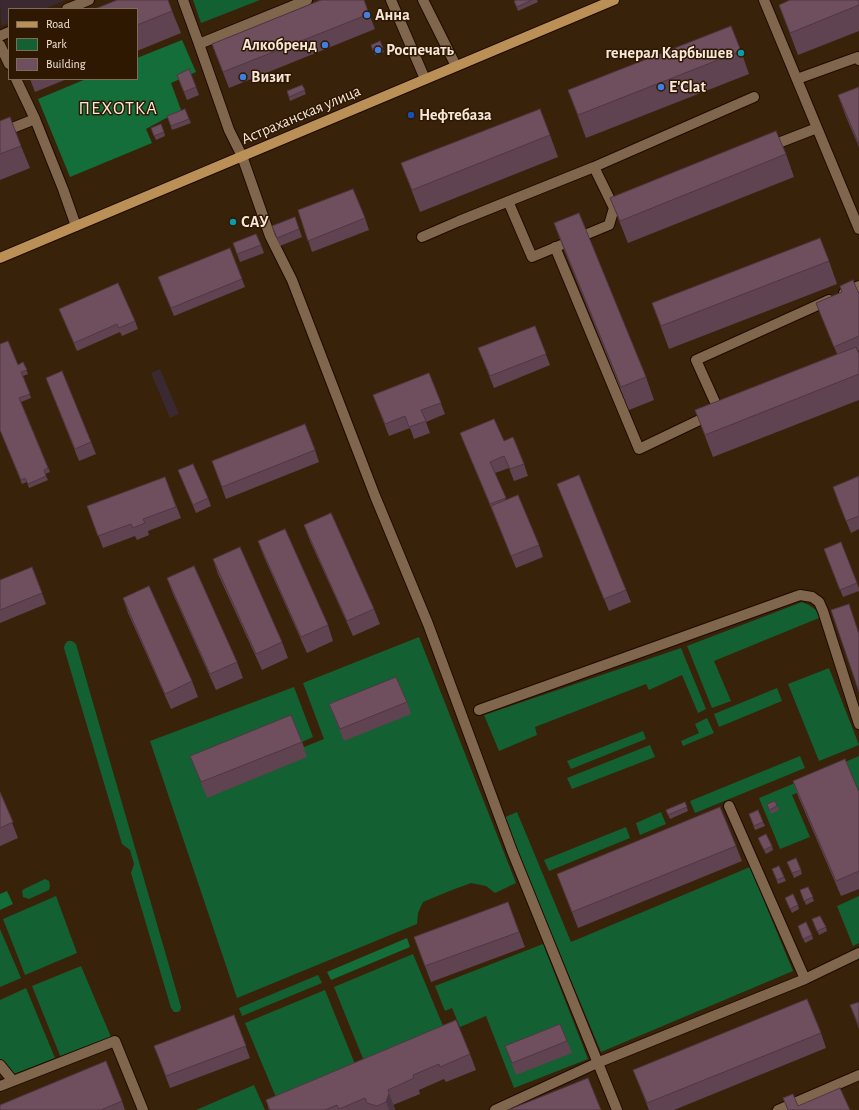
<!DOCTYPE html>
<html>
<head>
<meta charset="utf-8">
<style>
  body { margin:0 }
  #map { position:relative; width:859px; height:1110px; overflow:hidden; background:#39220a; font-family:"Alegreya Sans",sans-serif }
  canvas { display:block }
  .legend { position:absolute; left:8px; top:8px; width:130px; height:72px; box-sizing:border-box; background:#2e1802; border:1px solid #7e6b58; margin:0; padding:5px 7px; list-style:none; font-size:12px; color:#f6e7d9 }
  .legend li { display:flex; align-items:center; gap:8px; height:20px }
  .legend b { width:20px; border:1px solid #7e6b58 }
</style>
</head>
<body>
<div id="map">
<canvas width="859" height="1110"></canvas>
<ul class="legend">
<li><b style="height:5px;background:#ba9057"></b>Road</li>
<li><b style="height:11px;background:#136032"></b>Park</li>
<li><b style="height:11px;background:#6f4e5e"></b>Building</li>
</ul>
</div>
<script>
const ctx = document.querySelector('canvas').getContext('2d');
ctx.lineJoin = 'round';
function paint(path, color) { ctx.fillStyle = color; ctx.fill(path, 'evenodd'); }
const toPath = rows => new Path2D(rows.map(r => 'M' + r).join(''));
function stroke(path, color, width, dash) { ctx.strokeStyle = color; ctx.lineWidth = width; ctx.lineCap = dash ? 'butt' : 'round'; ctx.setLineDash(dash || []); ctx.stroke(path); }
function label(font, color, halo, rows, align = 'center') {
  ctx.font = font + ' "Alegreya Sans",sans-serif'; ctx.lineWidth = 3; ctx.setLineDash([]); ctx.textBaseline = 'middle'; ctx.strokeStyle = halo; ctx.fillStyle = color; for (const [text, x, y, turn = 0] of rows) {
    ctx.save(); ctx.translate(x, y); ctx.rotate((+turn || 0) * Math.PI / 180); ctx.textAlign = isNaN(turn) ? turn : align; if (halo) ctx.strokeText(text, 0, 0); ctx.fillText(text, 0, 0); ctx.restore();
  }
}
const industrial = toPath([
  [0,0,66,0,44,9,9,9,9,23,1,26],
  [160,369,179,414,170,418,151,373]
]);
const green = toPath([
  [193,0,260,0,201,23],
  [802,602,809,605,816,610,819,618,714,661,731,701,712,708,687,646],
  [419,637,516,883,495,893,486,886,471,883,452,890,423,902,418,913,417,924,237,998,150,741,294,687,313,737,302,742,304,747,324,739,303,683],
  [68,641,72,641,76,644,181,1007,180,1011,177,1012,174,1012,171,1008,131,873,134,864,130,850,122,844,64,648,65,644],
  [681,648,706,709,698,713,682,675,649,690,646,684,535,727,537,735,499,751,484,715],
  [829,668,859,745,819,761,788,684],
  [777,688,782,701,719,727,714,714],
  [707,718,714,733,683,746,681,741,699,733,695,724],
  [643,731,646,739,571,769,567,761],
  [650,745,655,757,572,789,567,778],
  [800,756,805,768,695,813,690,801],
  [859,756,859,791,850,771,829,781,824,771],
  [807,778,811,787,792,795,810,837,780,849,759,798],
  [517,812,571,942,750,867,793,971,601,1052,503,818],
  [661,812,666,824,640,835,636,823],
  [626,827,630,838,549,871,544,860],
  [45,879,49,881,50,886,49,890,29,899,23,897,22,891,24,889],
  [56,896,77,953,25,975,3,919],
  [859,896,859,943,853,946,837,906],
  [0,929,21,978,0,987],
  [543,944,588,1059,514,1088,486,1016,460,1027,452,1008,445,1011,435,986],
  [413,954,446,1033,366,1066,334,987],
  [81,966,111,1037,61,1058,32,986],
  [318,975,322,983,242,1016,239,1008],
  [26,988,55,1058,12,1075,0,1059,0,1000],
  [325,990,357,1069,278,1102,245,1023],
  [254,1085,265,1110,196,1110]
]);
const forest = toPath([
  [182,40,196,72,171,83,181,110,146,129,152,143,70,177,38,99,86,79,137,79,137,58],
  [7,891,13,904,0,910,0,894],
  [407,938,410,947,331,980,327,972]
]);
const minor = toPath([
  [183,0,199,44],
  [307,0,199,44,229,130,242,156,270,236,292,280,375,496,428,624,512,851,617,1110],
  [391,0,425,79],
  [423,0,456,66],
  [764,0,859,229],
  [67,9,89,0],
  [0,36,9,32],
  [0,45,9,64],
  [16,79,35,119,63,189,76,226],
  [797,79,858,57,859,60],
  [0,133,35,119],
  [768,147,817,128],
  [508,201,532,257,561,245],
  [614,208,594,167,754,97],
  [422,237,459,221,594,167],
  [575,239,609,225,614,208,627,202],
  [555,247,639,449,710,415],
  [844,293,859,286],
  [719,411,696,360,829,300],
  [479,710,800,595,812,597,819,602,823,611,859,724],
  [729,806,805,979],
  [0,1065,13,1081],
  [0,1086,115,1041,143,1110],
  [495,1110,597,1063,805,979,859,953],
  [778,1110,859,1075]
]);
const major = toPath([
  [0,258,614,0]
]);
const wall = toPath([
  [516,0,537,0,538,2,518,11,514,1],
  [859,0,859,31,798,55,779,5],
  [137,9,172,11,181,33,137,51],
  [369,14,375,29,229,88,212,44],
  [380,41,384,52,375,55,371,45],
  [741,51,749,74,586,138,568,90],
  [177,75,196,87,199,95,187,100],
  [30,79,67,79,35,92],
  [302,85,306,94,290,101,287,91],
  [859,87,859,147,846,117,838,95],
  [185,109,191,123,172,130,167,116],
  [0,121,21,146,30,168,0,180],
  [151,128,164,132,165,136,156,140],
  [550,135,558,157,420,212,401,163],
  [786,154,794,177,628,243,610,198],
  [298,210,365,218,369,230,312,252],
  [295,217,302,237,280,246,272,226],
  [554,223,646,377,654,400,629,410,562,245],
  [233,243,261,245,264,253,240,262],
  [829,261,837,284,669,349,652,303],
  [242,279,245,287,174,316,161,285],
  [859,294,859,350,858,351,859,354,859,400,713,457,695,410,837,354,816,303],
  [59,309,135,321,138,329,122,336,120,332,77,351],
  [535,326,550,365,494,388,478,348],
  [23,362,28,374,23,376,31,398,21,402,50,472,45,474,48,480,29,488,27,482,22,484,0,430,18,365],
  [429,373,445,414,426,422,430,433,414,439,410,428,389,436,373,395],
  [46,378,91,442,96,454,79,461],
  [460,433,524,464,528,476,514,481,509,468,495,473,506,500,539,545,543,557,516,568],
  [315,450,319,462,226,499,212,461],
  [178,470,208,498,211,506,196,513],
  [859,476,859,529,851,533,837,499],
  [165,477,181,518,148,531,149,535,137,540,135,536,103,548,87,506],
  [557,484,626,590,631,602,609,611],
  [304,525,374,609,380,624,353,636,310,541],
  [258,541,328,625,333,641,307,653,264,557],
  [827,557,857,583,859,588,859,591,843,597],
  [213,559,282,642,288,658,262,670,218,574],
  [167,578,237,662,243,678,216,690,173,594],
  [0,580,42,593,46,604,0,623],
  [123,598,192,681,198,697,171,709,128,613],
  [407,702,411,714,344,741,329,704],
  [302,742,307,757,207,798,190,756],
  [793,781,859,792,859,889,841,896,798,796],
  [0,792,18,838,0,846],
  [775,801,779,810,771,814,767,804],
  [685,802,688,811,670,819,666,810],
  [749,814,763,822,765,826,755,830],
  [758,838,772,846,773,850,766,854],
  [736,846,742,861,578,928,557,874],
  [779,866,786,881,778,884,772,869],
  [789,866,801,870,802,874,794,878],
  [808,887,814,901,806,905,800,890],
  [785,898,798,905,799,909,792,913],
  [508,902,525,947,431,982,414,937],
  [814,923,826,927,827,931,819,935],
  [798,926,812,935,813,939,805,943],
  [859,1002,859,1029,850,1005],
  [234,1015,250,1058,170,1088,154,1046],
  [821,1033,826,1048,674,1110,649,1110,633,1070],
  [567,1041,572,1053,516,1075,505,1046],
  [470,1054,476,1070,446,1082,444,1079,419,1090,420,1094,393,1105,395,1109,394,1110,269,1110,266,1100],
  [122,1101,125,1110,0,1110]
]);
const shadedWall = toPath([
  [389,1093,395,1109,394,1110,389,1110,386,1102]
]);
const building = toPath([
  [117,0,168,0,172,11,137,25,137,9,95,9,117,0],
  [321,0,364,0,369,14,223,72,212,44,321,0],
  [516,0,532,0,517,7,514,1,516,0],
  [790,0,859,0,859,5,790,33,779,5,790,0],
  [731,26,741,51,578,115,568,90,731,26],
  [380,41,383,48,373,51,371,45,380,41],
  [189,69,196,87,184,92,177,75,189,69],
  [302,85,305,90,289,97,287,91,302,85],
  [859,87,859,144,838,95,859,87],
  [185,109,189,119,171,126,167,116,185,109],
  [540,109,550,135,412,190,401,163,540,109],
  [10,117,21,146,0,154,0,121,10,117],
  [161,124,164,132,154,136,151,128,161,124],
  [776,131,786,154,620,221,610,198,776,131],
  [353,189,365,218,308,241,298,210,353,189],
  [579,213,646,377,621,387,554,223,579,213],
  [295,217,299,229,277,238,272,226,295,217],
  [256,234,261,245,237,254,233,243,256,234],
  [820,238,829,261,661,326,652,303,820,238],
  [230,248,242,279,171,308,158,277,230,248],
  [853,280,859,294,859,336,834,347,816,303,842,292,840,286,853,280],
  [118,283,135,321,119,328,117,324,74,343,59,309,118,283],
  [535,326,546,354,490,376,478,348,535,326],
  [8,341,18,365,23,362,27,370,21,372,30,394,19,398,48,468,44,470,46,476,28,484,25,478,21,480,0,430,0,344,8,341],
  [856,347,859,354,859,374,705,435,695,410,856,347],
  [62,371,91,442,75,449,46,378,62,371],
  [429,373,441,403,421,410,426,421,409,427,405,416,385,424,373,395,429,373],
  [494,419,504,441,513,437,524,464,510,469,504,456,490,462,506,498,490,504,460,433,494,419],
  [305,424,315,450,222,487,212,461,305,424],
  [193,464,208,498,193,505,178,470,193,464],
  [579,475,626,590,604,599,557,484,579,475],
  [859,476,859,516,846,521,833,487,859,476],
  [165,477,176,507,143,519,145,523,133,528,131,524,98,536,87,506,165,477],
  [518,495,539,545,511,556,491,506,518,495],
  [331,513,374,609,347,621,304,525,331,513],
  [285,529,328,625,301,637,258,541,285,529],
  [841,542,857,583,840,590,824,549,841,542],
  [240,547,282,642,256,654,213,559,240,547],
  [194,566,237,662,210,674,167,578,194,566],
  [32,567,42,593,0,610,0,580,32,567],
  [149,586,192,681,165,694,123,598,149,586],
  [849,604,859,634,859,692,831,610,849,604],
  [396,677,407,702,340,729,329,704,396,677],
  [291,715,302,742,201,782,190,756,291,715],
  [845,759,859,792,859,871,836,881,793,781,845,759],
  [0,792,13,822,0,828,0,792],
  [775,801,777,806,769,810,767,804,775,801],
  [685,802,687,807,668,815,666,810,685,802],
  [720,807,736,846,572,912,557,874,720,807],
  [758,810,763,822,754,826,749,814,758,810],
  [766,834,772,846,764,850,758,838,766,834],
  [796,858,801,870,792,873,787,862,796,858],
  [779,866,784,877,777,880,772,869,779,866],
  [808,887,813,897,804,901,800,890,808,887],
  [793,894,798,905,790,909,785,898,793,894],
  [508,902,519,932,425,966,414,937,508,902],
  [820,916,826,927,817,931,812,919,820,916],
  [806,922,812,935,803,939,798,926,806,922],
  [807,999,821,1033,647,1103,633,1070,807,999],
  [859,1002,859,1026,850,1005,859,1002],
  [234,1015,246,1046,166,1076,154,1046,234,1015],
  [456,1020,470,1054,440,1067,439,1064,413,1075,414,1078,388,1090,389,1093,386,1102,377,1106,367,1103,365,1098,339,1109,337,1105,325,1110,270,1110,266,1100,456,1020],
  [560,1024,567,1041,512,1063,505,1046,560,1024],
  [106,1061,122,1101,101,1110,0,1110,0,1105,106,1061],
  [588,1078,601,1110,508,1110,588,1078],
  [840,1088,850,1110,788,1110,783,1098,793,1094,798,1106,840,1088]
]);
const markers = [
  [367,15,4,"#3f7fe0"],
  [325,45,4,"#3f7fe0"],
  [378,50,4,"#3f7fe0"],
  [741,53,4,"#0f9aa8"],
  [243,77,4,"#3f7fe0"],
  [661,87,4,"#3f7fe0"],
  [411,115,4,"#1a4fb4"],
  [233,222,4,"#0f9aa8"]
];
const poiNames = [
  ["Анна",375,15],
  ["Алкобренд",317,45,"right"],
  ["Роспечать",386,50],
  ["генерал Карбышев",733,53,"right"],
  ["Визит",251,77],
  ["E'Clat",669,87],
  ["Нефтебаза",419,115],
  ["САУ",241,222]
];
const streetNames = [
  ["Астраханская улица",301,115,-23]
];
const quarterNames = [
  ["ПЕХОТКА",118,109]
];
paint(industrial, '#3b2931');
paint(green, '#136032');
paint(forest, '#136e39');
stroke(minor, '#1f0a00', 12);
stroke(major, '#1f0a00', 12);
stroke(minor, '#81664e', 10);
stroke(major, '#ba9057', 10);
paint(wall, '#5f4351');
paint(shadedWall, '#4e3742');
paint(building, '#6f4e5e');
stroke(building, '#4e3742', 1);
for (const [x, y, r, color] of markers) { const dot = new Path2D(); dot.arc(x, y, r, 0, 2 * Math.PI); ctx.fillStyle = color; ctx.fill(dot); stroke(dot, '#2e1802', 1.5); }
label('bold 16px', '#f6e7d9', '#2e1802', poiNames, 'left');
label('16px', '#f6e7d9', '#2e1802', streetNames);
ctx.letterSpacing = '1px';
label('18px', '#f6e7d9', '#2e1802', quarterNames);
ctx.letterSpacing = '0px';
</script>
</body>
</html>
